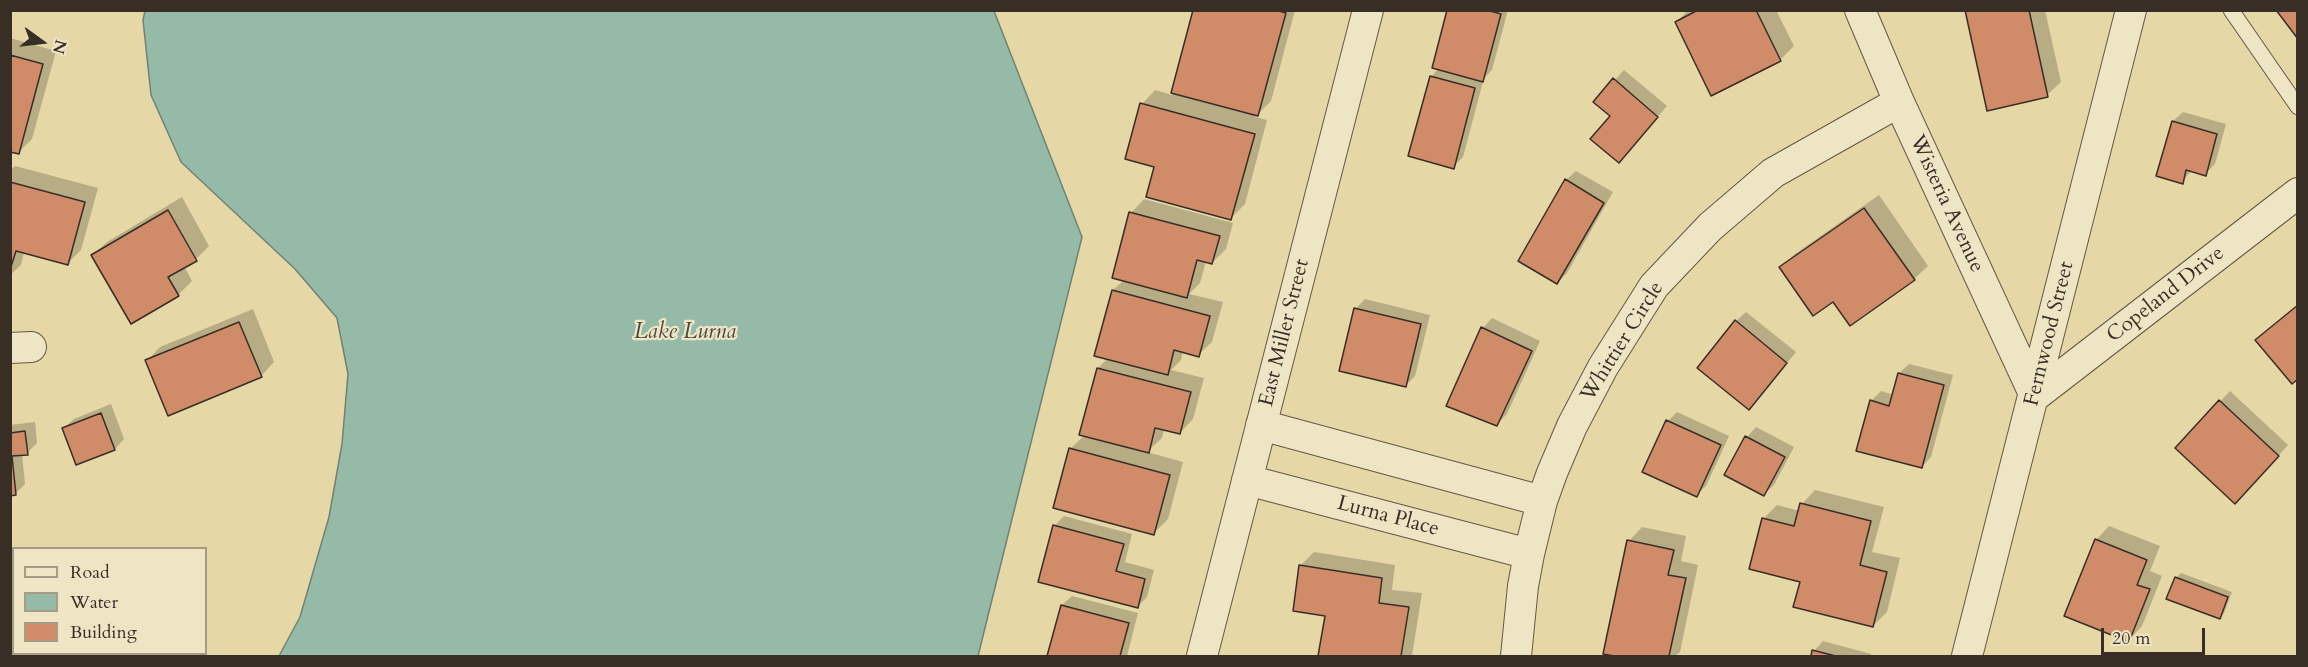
<!DOCTYPE html>
<html>
<head>
<meta charset="utf-8">
<style>
  body { margin:0 }
  #map { position:relative; width:2308px; height:667px; overflow:hidden; background:#e5d7a6; font-family:Cardo,serif }
  canvas { display:block }
  .frame { position:absolute; inset:0; border:12px solid #392e26; pointer-events:none }
  .legend { position:absolute; left:12px; top:547px; width:195px; height:108px; box-sizing:border-box; background:#eee5c5; border:2px solid #a69c85; margin:0; padding:8px 10px; list-style:none; font-size:18px; color:#392e26 }
  .legend li { display:flex; align-items:center; gap:12px; height:30px }
  .legend b { width:30px; border:2px solid #a69c85 }
  .north { position:absolute; left:12px; top:12px; width:60px; height:60px; -webkit-text-stroke:4px #eee5c5; paint-order:stroke; rotate:105deg; font-size:16px; font-weight:700; line-height:24px; text-align:center; color:#392e26 }
  .north::after { content:''; display:block; margin:auto; width:21px; height:27px; background:#392e26; clip-path:polygon(50% 0,100% 100%,50% 72%,0 100%) }
  .scale { position:absolute; left:2101px; top:628px; width:104px; height:27px; box-sizing:border-box; border:3px solid #392e26; border-top:0; padding-left:8px; font-size:18px; line-height:21px; white-space:nowrap; color:#392e26; -webkit-text-stroke:4px #eee5c5; paint-order:stroke }
</style>
</head>
<body>
<div id="map">
<canvas width="2308" height="667"></canvas>
<div class="frame"></div>
<ul class="legend">
<li><b style="height:8px;background:#eee5c5"></b>Road</li>
<li><b style="height:16px;background:#96baa8"></b>Water</li>
<li><b style="height:16px;background:#d08b69"></b>Building</li>
</ul>
<div class="north">N</div>
<div class="scale">20 m</div>
</div>
<script>
const ctx = document.querySelector('canvas').getContext('2d');
ctx.lineJoin = 'round';
function paint(path, color) { ctx.fillStyle = color; ctx.fill(path, 'evenodd'); }
const toPath = rows => new Path2D(rows.map(r => 'M' + r).join(''));
function stroke(path, color, width, dash) { ctx.strokeStyle = color; ctx.lineWidth = width; ctx.lineCap = dash ? 'butt' : 'round'; ctx.setLineDash(dash || []); ctx.stroke(path); }
function label(font, color, halo, rows, align = 'center') {
  ctx.font = font + ' Cardo,serif'; ctx.lineWidth = 4.5; ctx.setLineDash([]); ctx.textBaseline = 'middle'; ctx.strokeStyle = halo; ctx.fillStyle = color; for (const [text, x, y, turn = 0] of rows) {
    ctx.save(); ctx.translate(x, y); ctx.rotate((+turn || 0) * Math.PI / 180); ctx.textAlign = isNaN(turn) ? turn : align; if (halo) ctx.strokeText(text, 0, 0); ctx.fillText(text, 0, 0); ctx.restore();
  }
}
const water = toPath([
  [145,11,994,11,1082,237,978,656,279,656,300,617,329,517,342,444,348,374,337,318,295,269,181,162,151,95,143,20,145,11]
]);
const shadow = toPath([
  [1195,10,1295,10,1271,101,1255,117,1267,120,1245,204,1231,218,1156,166,1142,104,1155,90,1172,95],
  [1449,10,1508,10,1492,70,1484,78,1463,157,1453,167,1431,77,1439,68],
  [1688,10,1776,10,1794,46,1780,60,1677,22],
  [1967,10,2045,10,2061,82,2047,95],
  [10,38,56,51,32,139,18,153,10,150],
  [1624,70,1667,106,1628,151,1612,116,1595,102],
  [2183,112,2226,124,2215,164,2205,174,2192,170,2182,182,2173,121],
  [15,166,98,188,81,250,68,263,24,252,21,265,10,275,10,170],
  [1576,171,1613,192,1567,273,1557,283,1566,180],
  [1879,195,1928,266,1914,279,1833,300,1781,267,1795,254],
  [182,197,209,246,196,259,184,266,192,281,178,295,132,322,93,255,107,242],
  [1144,199,1233,223,1226,249,1212,263,1206,261,1200,283,1189,294,1223,302,1212,342,1198,355,1183,351,1181,360,1171,370,1204,378,1193,419,1180,433,1164,429,1162,438,1147,452,1183,462,1168,519,1154,533,1070,449,1085,435,1098,368,1108,358,1113,290,1124,280,1131,213],
  [1365,299,1430,315,1415,376,1406,385,1355,309],
  [253,309,274,362,261,376,147,361,160,347],
  [1746,312,1796,352,1758,399,1736,321],
  [1492,318,1540,341,1507,414,1497,424,1483,328],
  [1909,364,1953,375,1931,457,1922,467,1871,401,1881,391,1894,395,1899,373],
  [2230,391,2288,445,2245,493,2177,448],
  [111,404,124,439,115,449,77,463,64,428,74,419],
  [1677,412,1729,436,1706,486,1696,495,1668,421],
  [35,422,37,443,27,453,22,454,25,484,15,494,10,494,10,425],
  [1756,427,1794,447,1774,485,1764,494,1726,474,1747,437],
  [1815,490,1884,507,1872,552,1900,558,1887,612,1873,626,1801,581,1763,519,1777,505,1800,511,1802,504],
  [1064,516,1132,534,1125,562,1154,570,1147,597,1137,607,1054,526],
  [2109,526,2160,546,2150,571,2162,576,2142,626,2129,640,2096,540],
  [1642,527,1686,536,1681,561,1698,565,1680,652,1675,656,1621,656,1604,653,1629,541],
  [1314,552,1395,565,1392,590,1422,593,1412,656,1319,656,1326,614,1300,566],
  [14,558,14,654,16,654,10,655,10,559],
  [2181,573,2232,592,2224,613,2220,618,2176,578],
  [1072,596,1138,613,1127,656,1048,656,1062,605],
  [1823,641,1871,654,1871,656,1812,656,1814,651]
]);
const building = toPath([
  [1193,10,1276,10,1286,13,1258,116,1171,93,1193,10],
  [1447,10,1487,10,1501,14,1483,82,1432,68,1447,10],
  [1698,10,1756,10,1781,61,1711,96,1675,22,1698,10],
  [1965,10,2029,10,2048,97,1987,111,1965,10],
  [2276,10,2298,10,2298,39,2276,10],
  [10,55,43,64,19,154,10,152,10,55],
  [1430,76,1475,88,1454,169,1408,156,1430,76],
  [1613,78,1658,117,1619,163,1590,139,1610,116,1593,102,1613,78],
  [1140,103,1255,134,1231,220,1146,197,1154,167,1125,159,1140,103],
  [2172,121,2217,134,2206,176,2186,170,2183,184,2156,176,2172,121],
  [1565,179,1604,203,1557,284,1518,261,1565,179],
  [10,182,85,202,68,265,16,251,10,270,10,182],
  [1864,208,1915,280,1850,326,1833,302,1813,316,1779,267,1864,208],
  [168,210,197,261,168,277,179,296,131,324,91,255,168,210],
  [1129,212,1220,236,1212,264,1197,260,1187,298,1112,278,1129,212],
  [1112,290,1210,316,1199,357,1174,350,1168,375,1094,356,1112,290],
  [2298,305,2298,379,2292,384,2255,340,2298,305],
  [1354,308,1421,324,1406,387,1339,371,1354,308],
  [1735,320,1787,363,1749,410,1697,368,1735,320],
  [239,322,262,377,168,416,145,360,239,322],
  [1481,327,1532,351,1497,426,1446,406,1481,327],
  [1097,368,1191,392,1180,434,1155,428,1149,453,1079,435,1097,368],
  [1898,373,1944,385,1922,468,1856,451,1870,400,1889,406,1898,373],
  [2219,400,2279,456,2235,504,2175,448,2219,400],
  [101,413,115,450,76,465,62,428,101,413],
  [1666,420,1721,445,1697,497,1642,472,1666,420],
  [25,431,28,455,12,456,16,495,10,496,10,433,25,431],
  [1745,436,1785,457,1764,496,1724,475,1745,436],
  [1069,448,1170,475,1154,535,1053,508,1069,448],
  [1800,503,1871,521,1860,565,1887,572,1873,627,1793,607,1800,582,1749,569,1762,518,1794,526,1800,503],
  [1053,525,1124,544,1116,571,1145,579,1138,608,1038,582,1053,525],
  [2095,539,2147,560,2137,585,2150,589,2129,642,2064,616,2095,539],
  [1627,540,1674,550,1668,575,1686,578,1669,656,1614,656,1603,654,1627,540],
  [1299,565,1382,578,1379,603,1409,607,1401,656,1318,656,1325,616,1293,611,1299,565],
  [14,566,14,654,21,654,10,656,10,567,14,566],
  [2175,577,2228,597,2220,619,2166,599,2175,577],
  [1061,605,1129,623,1120,656,1047,656,1061,605],
  [1812,650,1836,656,1811,656,1812,650]
]);
const service = toPath([
  [2231,10,2298,107]
]);
const minor = toPath([
  [1860,10,1899,102,2035,396],
  [10,348,31,347],
  [2035,396,2298,193],
  [1261,425,1542,501],
  [1247,480,1529,554],
  [1202,656,1368,10],
  [1516,656,1523,586,1529,554,1542,501,1552,473,1572,426,1603,367,1654,286,1710,227,1773,173,1899,102],
  [1967,656,2131,10]
]);
const streetNames = [
  ["Wisteria Avenue",1946,204,65],
  ["Copeland Drive",2166,295,-38],
  ["East Miller Street",1285,333,-76],
  ["Fernwood Street",2050,334,-76],
  ["Whittier Circle",1623,342,-58],
  ["Lurna Place",1388,517,15]
];
const waterNames = [
  ["Lake Lurna",685,333]
];
paint(water, '#96baa8');
stroke(water, '#718274', 1.5);
paint(shadow, '#0003');
paint(building, '#d08b69');
stroke(building, '#392e26', 1.5);
stroke(service, '#645846', 17);
stroke(minor, '#645846', 32);
stroke(service, '#eee5c5', 15);
stroke(minor, '#eee5c5', 30);
label('21px', '#392e26', '#eee5c5', streetNames);
label('italic 22px', '#4c4a40', '#eee5c5', waterNames);
</script>
</body>
</html>
